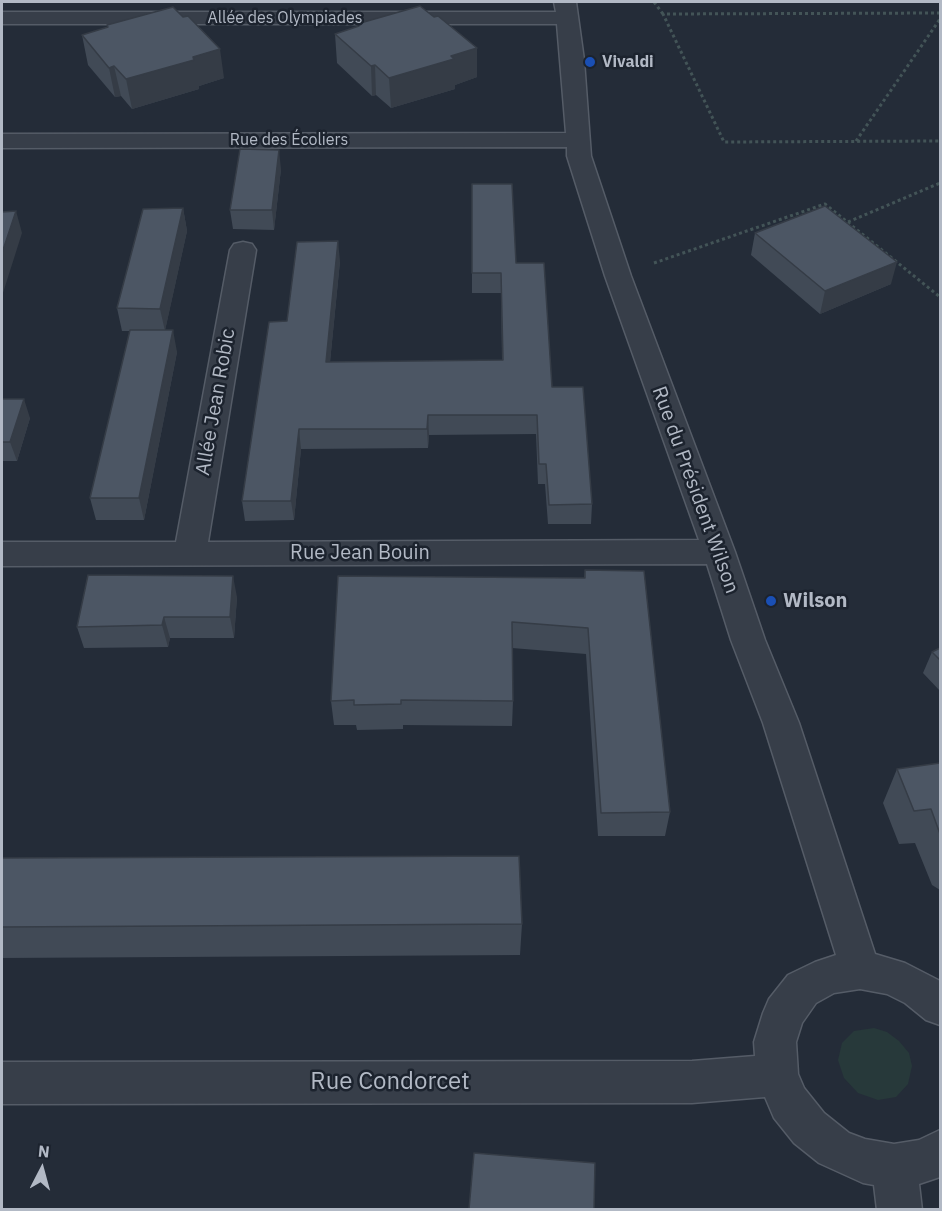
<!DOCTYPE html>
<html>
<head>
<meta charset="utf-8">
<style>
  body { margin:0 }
  #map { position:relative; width:942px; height:1211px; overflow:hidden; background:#242c38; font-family:"IBM Plex Sans",sans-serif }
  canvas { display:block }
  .frame { position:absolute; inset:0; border:3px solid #b2b9c5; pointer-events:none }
  .north { position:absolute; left:12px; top:1139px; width:60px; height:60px; -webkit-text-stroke:4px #1c232e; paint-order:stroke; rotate:6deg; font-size:16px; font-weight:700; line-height:24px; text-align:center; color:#b2b9c5 }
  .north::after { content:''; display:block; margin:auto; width:21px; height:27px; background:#b2b9c5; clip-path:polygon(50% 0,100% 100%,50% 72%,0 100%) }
</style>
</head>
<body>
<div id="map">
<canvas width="942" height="1211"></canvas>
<div class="frame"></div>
<div class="north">N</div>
</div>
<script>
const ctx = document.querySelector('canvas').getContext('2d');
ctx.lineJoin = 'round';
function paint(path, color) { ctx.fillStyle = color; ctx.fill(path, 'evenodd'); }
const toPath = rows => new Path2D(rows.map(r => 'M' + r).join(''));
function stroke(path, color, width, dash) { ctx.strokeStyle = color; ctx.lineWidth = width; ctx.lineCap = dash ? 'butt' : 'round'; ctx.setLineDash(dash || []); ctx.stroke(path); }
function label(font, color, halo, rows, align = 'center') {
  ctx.font = font + ' "IBM Plex Sans",sans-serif'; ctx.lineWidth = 5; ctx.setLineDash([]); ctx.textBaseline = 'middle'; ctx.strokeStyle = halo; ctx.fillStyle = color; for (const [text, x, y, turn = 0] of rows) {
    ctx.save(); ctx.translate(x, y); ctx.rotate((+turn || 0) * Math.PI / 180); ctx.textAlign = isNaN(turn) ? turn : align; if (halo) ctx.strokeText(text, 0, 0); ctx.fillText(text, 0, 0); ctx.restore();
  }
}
const green = toPath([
  [874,1028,887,1032,899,1041,909,1053,912,1066,908,1084,896,1097,878,1100,858,1093,844,1078,838,1060,842,1043,854,1031]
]);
const path = toPath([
  [654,2,663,14],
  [940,13,663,14,724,142,940,141],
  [856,141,940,19],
  [848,222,940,183],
  [654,263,825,204,940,297]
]);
const minor = toPath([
  [554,2,576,2,584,60,591,156,631,276,735,552,765,640,799,723,875,954,905,963,940,981,940,1025,926,1020,905,1003,887,994,860,989,834,993,816,1003,802,1023,796,1042,798,1074,804,1088,824,1113,849,1133,865,1139,894,1144,919,1140,940,1130,940,1177,919,1184,922,1210,877,1210,874,1185,863,1183,819,1163,794,1143,774,1118,765,1097,692,1103,2,1104,2,1062,692,1061,755,1056,754,1042,763,1013,769,999,788,975,815,962,836,955,763,723,731,640,707,564,2,566,2,542,176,542,230,250,234,244,243,242,252,244,256,250,208,542,699,540,605,276,567,156,567,147,2,148,2,134,566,133,557,24,2,24,2,12,556,12,554,2]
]);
const wall = toPath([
  [357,24,477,48,477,77,455,85,455,89,391,108,376,95,372,96,337,63,335,34,357,27],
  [107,25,224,78,199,86,199,89,132,109,121,96,115,97,88,65,82,35,107,28],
  [281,169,274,230,233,229,230,210],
  [472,184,516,263,552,387,592,504,591,524,548,524,545,484,538,484,536,434,429,435,428,448,301,449,294,520,245,521,242,501,287,321,340,261,330,362,502,360,501,293,472,293],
  [183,208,187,231,165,330,177,352,144,520,96,520,90,498,130,331,122,331,117,308],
  [755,233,891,284,820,314,751,255],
  [2,399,30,418,17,461,2,461],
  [585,570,670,812,665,836,598,836,586,654,512,648,513,701,512,726,403,725,403,729,357,730,356,725,334,725,331,701,584,578],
  [237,597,234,638,170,638,168,647,84,648,77,627],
  [940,648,940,691,923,673,932,652],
  [940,763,940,890,932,885,915,843,899,844,883,803,897,769],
  [2,858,522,924,520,955,2,958]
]);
const shadedWall = toPath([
  [477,48,477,77,455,85,455,89,391,108,389,78,451,56],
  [220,49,224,78,199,86,199,89,132,109,126,79,193,57],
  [375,65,376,95,372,96,371,66],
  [114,66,121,96,115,97,109,68],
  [279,150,281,169,274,230,272,210],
  [183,208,187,231,165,331,160,309],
  [16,211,22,233,2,296,2,253],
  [338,241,340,261,328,382,326,362],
  [897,262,891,284,820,314,825,291],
  [173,330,177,352,144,520,139,498],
  [24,399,30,418,17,461,10,442],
  [428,415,429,435,428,448,427,429],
  [299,429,301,449,294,520,291,501],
  [233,576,237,597,234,638,230,617],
  [164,617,170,638,168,647,162,625]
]);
const building = toPath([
  [420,6,434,17,438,16,477,48,451,56,454,59,389,78,375,65,371,66,335,34,359,26,357,24,420,6],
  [173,7,183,17,188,16,220,49,193,57,194,60,126,79,114,66,109,68,82,35,108,27,107,25,173,7],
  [240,149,279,150,272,210,230,210,240,149],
  [472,184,512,184,516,263,544,263,552,387,583,387,592,504,549,505,546,464,539,464,537,415,428,415,427,429,299,429,291,501,242,501,269,322,287,321,297,242,338,241,326,362,503,360,501,273,472,273,472,184],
  [825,206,897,262,825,291,755,233,825,206],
  [183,208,160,309,117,308,143,209,183,208],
  [16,211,2,253,2,212,16,211],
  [130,330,173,330,139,498,90,498,130,330],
  [2,399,24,399,10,442,2,442,2,399],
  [585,570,644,571,670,812,601,813,588,628,512,622,513,701,401,700,401,704,354,705,354,700,331,701,338,576,585,578,585,570],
  [88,575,233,576,230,617,164,617,162,625,77,627,88,575],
  [940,648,940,660,932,652,940,648],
  [940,763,940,834,931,809,914,811,897,769,940,763],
  [519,856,522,924,2,927,2,858,519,856],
  [474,1153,595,1163,594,1209,469,1209,474,1153]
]);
const markers = [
  [590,62,6,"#1a4fb4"],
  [771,601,6,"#1a4fb4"]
];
const farStreetnames = [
  ["Allée des Olympiades",285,18],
  ["Rue des Écoliers",289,140]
];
const farPoinames = [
  ["Vivaldi",602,62]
];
const streetNames = [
  ["Allée Jean Robic",216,402,-80],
  ["Rue du Président Wilson",695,490,70],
  ["Rue Jean Bouin",360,553]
];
const poiNames = [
  ["Wilson",783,601]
];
const nearStreetnames = [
  ["Rue Condorcet",390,1082]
];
paint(green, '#27393a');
stroke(minor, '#555c67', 3);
stroke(path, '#435457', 3, [3, 3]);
paint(minor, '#373e49');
paint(wall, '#414a56');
paint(shadedWall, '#353c46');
paint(building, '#4c5664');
stroke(building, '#353c46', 1.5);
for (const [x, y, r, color] of markers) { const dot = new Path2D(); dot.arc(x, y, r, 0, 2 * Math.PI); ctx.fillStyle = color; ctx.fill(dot); stroke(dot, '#1c232e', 2); }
label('16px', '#b2b9c5', '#1c232e', farStreetnames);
label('bold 16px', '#b2b9c5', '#1c232e', farPoinames, 'left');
label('20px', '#b2b9c5', '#1c232e', streetNames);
label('bold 20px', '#b2b9c5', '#1c232e', poiNames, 'left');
label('24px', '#b2b9c5', '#1c232e', nearStreetnames);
</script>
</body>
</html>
